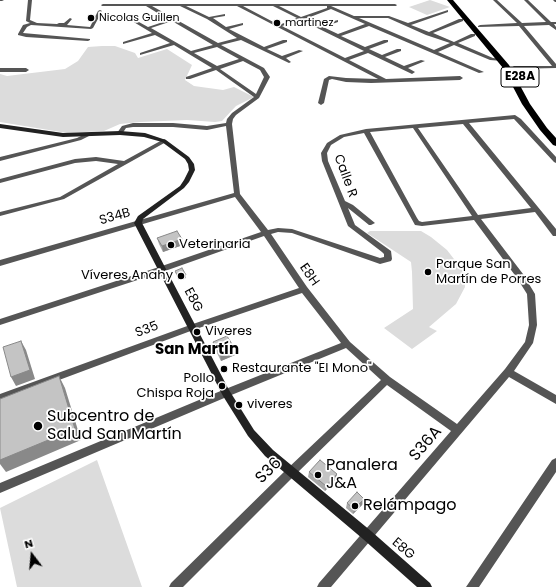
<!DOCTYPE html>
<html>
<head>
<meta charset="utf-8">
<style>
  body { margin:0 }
  #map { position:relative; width:556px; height:587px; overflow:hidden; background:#fff; font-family:Poppins,sans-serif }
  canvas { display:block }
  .north { position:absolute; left:12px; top:535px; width:40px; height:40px; -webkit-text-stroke:3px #fff; paint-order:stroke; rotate:344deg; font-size:11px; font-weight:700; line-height:16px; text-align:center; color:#000 }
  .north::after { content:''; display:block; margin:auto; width:14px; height:18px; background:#000; clip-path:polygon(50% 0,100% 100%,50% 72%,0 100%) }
</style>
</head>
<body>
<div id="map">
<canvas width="556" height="587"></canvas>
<div class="north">N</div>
</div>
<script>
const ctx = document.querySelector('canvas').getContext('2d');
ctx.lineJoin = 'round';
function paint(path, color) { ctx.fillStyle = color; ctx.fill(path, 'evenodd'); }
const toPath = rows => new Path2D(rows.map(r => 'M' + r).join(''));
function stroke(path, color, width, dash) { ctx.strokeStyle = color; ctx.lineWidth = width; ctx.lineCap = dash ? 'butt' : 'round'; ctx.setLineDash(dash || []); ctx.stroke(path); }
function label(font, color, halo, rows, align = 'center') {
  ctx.font = font + ' Poppins,sans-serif'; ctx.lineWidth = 3.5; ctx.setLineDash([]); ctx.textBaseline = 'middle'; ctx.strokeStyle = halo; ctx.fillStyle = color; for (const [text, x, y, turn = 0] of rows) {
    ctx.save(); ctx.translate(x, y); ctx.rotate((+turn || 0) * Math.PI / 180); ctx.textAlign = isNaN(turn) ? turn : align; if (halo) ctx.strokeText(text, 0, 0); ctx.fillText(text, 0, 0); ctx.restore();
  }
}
const green = toPath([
  [430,0,450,7,427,15,409,7],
  [102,46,115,46,135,53,138,58,167,49,192,65,185,80,194,86,223,90,234,87,254,97,236,106,222,121,215,122,187,120,140,122,120,124,104,131,67,133,0,122,0,74,7,76,65,69,78,61,88,47],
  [370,231,421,231,431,237,447,250,464,272,465,287,456,304,429,327,437,331,412,349,384,328,413,309,412,272,411,262,367,233],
  [97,460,142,587,17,587,0,508]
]);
const street = toPath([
  [0,0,4,0,2,1,0,1,0,0],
  [28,0,32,0,30,20,37,23,57,24,59,23,64,23,70,18,72,19,67,25,90,27,98,11,100,10,102,11,100,15,128,16,148,27,169,20,146,6,102,6,101,5,103,4,395,4,397,5,396,6,331,6,354,16,389,16,408,23,448,10,448,12,411,25,429,32,459,19,463,19,463,21,433,33,454,42,471,34,475,34,475,36,458,43,493,58,503,59,503,61,490,60,454,45,438,52,484,72,479,73,369,26,341,36,365,47,384,40,388,40,388,42,369,49,382,55,397,49,401,49,401,51,385,57,404,66,421,60,425,61,408,68,415,72,412,74,368,53,349,60,386,79,460,76,463,78,460,80,371,83,346,82,332,79,329,80,324,103,321,105,318,103,324,79,329,76,346,78,378,79,237,6,186,6,209,17,225,14,225,16,213,18,226,27,243,23,243,25,229,29,264,47,283,40,287,40,287,42,267,49,282,56,299,50,303,51,286,58,291,62,289,63,241,40,221,45,264,68,270,77,259,98,236,115,233,119,232,124,240,194,268,230,278,228,292,229,380,258,384,257,384,254,382,252,348,226,322,161,321,153,327,143,340,135,366,129,515,115,521,119,556,157,556,163,554,162,514,119,469,123,556,229,556,236,553,236,535,212,481,219,523,274,535,294,537,325,533,343,514,371,556,395,556,404,509,377,331,587,317,587,319,583,451,431,387,385,295,475,183,587,169,587,171,583,287,469,381,380,346,348,229,396,0,493,0,483,223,390,341,343,302,293,196,329,0,402,0,394,190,325,299,288,264,236,165,271,0,325,0,319,159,267,261,232,235,197,0,266,0,260,234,193,226,126,207,130,173,127,133,127,126,128,122,134,118,134,117,133,122,126,133,123,173,123,207,126,226,123,227,119,232,113,254,97,216,70,190,79,186,79,186,77,212,68,174,45,140,55,140,53,170,43,155,35,123,44,123,42,152,33,127,18,99,17,93,28,91,29,31,25,27,27,23,33,90,39,90,40,88,41,26,37,18,35,18,34,23,25,30,23,26,21,28,0],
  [152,6,180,6,207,19,237,38,218,43,152,6],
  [243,6,273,6,297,18,279,25,243,6],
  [279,6,327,6,327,8,301,17,279,6],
  [331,9,365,24,338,34,323,27,338,22,338,20,319,25,305,19,331,9],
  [359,18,388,18,426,35,450,43,434,50,359,18],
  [301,20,364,51,345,58,282,26,301,20],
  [172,21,213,45,191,51,151,28,172,21],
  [217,47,239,59,217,66,194,53,217,47],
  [243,61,260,70,264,77,256,94,220,69,243,61],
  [463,124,531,208,478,215,418,128,463,124],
  [413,128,472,216,422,222,419,221,417,218,370,132,413,128],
  [364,133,415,225,422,226,474,220,517,278,527,294,529,325,525,342,505,369,457,424,390,377,350,342,307,287,271,234,278,232,292,233,380,264,391,261,392,259,391,251,355,225,348,208,369,225,371,225,375,223,353,205,345,201,328,161,327,153,331,145,344,137,364,133],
  [493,0,497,0,522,23,546,22,524,0,528,0,551,22,556,22,556,24,554,24,556,27,556,30,549,25,524,26,556,64,556,68,512,69,511,68,514,66,552,66,519,26,478,27,478,26,480,25,517,23,493,0],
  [553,0,556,0,556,2,555,2,553,0],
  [0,68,26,68,29,70,26,72,0,72,0,68],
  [87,133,90,135,89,136,81,140,0,161,0,157,77,138,87,133],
  [164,139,166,140,166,142,64,199,0,216,0,212,60,197,118,164,96,161,75,163,0,183,0,179,75,159,96,157,124,161,164,139],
  [556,458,556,472,479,587,466,587,552,460,556,458]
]);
const secondary = toPath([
  [0,124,63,133,120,131,145,133,166,140,189,157,194,164,195,170,189,182,184,188,143,219,142,223,229,390,254,430,273,450,371,531,430,583,432,587,417,587,363,539,265,456,248,436,223,396,134,223,138,216,180,186,184,180,189,170,188,164,185,159,162,142,144,137,120,135,63,137,0,128,0,124]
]);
const highway = toPath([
  [447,0,453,0,509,65,530,104,547,128,556,138,556,146,553,145,540,130,522,104,503,68,447,0]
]);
const wall = toPath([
  [157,238,182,239,183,245,163,252,159,244],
  [213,342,235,349,235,355,221,361,214,347],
  [309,472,336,479,325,491,308,477],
  [347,503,363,504,353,514,346,508]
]);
const shadedWall = toPath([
  [182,239,183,245,163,252,162,246],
  [186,275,186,278,179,280,178,277],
  [21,341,26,350,35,379,16,386,11,377],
  [235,349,235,355,221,361,220,355],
  [59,376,65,388,81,440,6,472,0,464,0,460],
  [337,474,336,479,325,491,326,486],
  [364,499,363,504,353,514,354,509]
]);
const building = toPath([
  [177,231,182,239,162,246,157,238,177,231],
  [182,268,186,275,178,277,175,271,182,268],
  [227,336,235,349,220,355,213,342,227,336],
  [21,341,30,370,11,377,3,347,21,341],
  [59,376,75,429,0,460,0,399,59,376],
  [320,460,337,474,326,486,309,472,320,460],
  [357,492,364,499,354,509,347,503,357,492]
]);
const markers = [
  [91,18,4,"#000"],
  [277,23,4,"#000"],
  [171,245,4,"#000"],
  [428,272,4,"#000"],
  [181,276,4,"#000"],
  [197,332,4,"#000"],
  [224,369,4,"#000"],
  [222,386,4,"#000"],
  [239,405,4,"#000"],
  [38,426,5,"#000"],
  [318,475,4,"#000"],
  [355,506,4,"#000"]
];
const farPoinames = [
  ["Nicolas Guillen",99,18],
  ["martinez",285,23]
];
const shields = [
  [520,77,38]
];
const shieldNames = [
  ["E28A",520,77]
];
const streetNames = [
  ["Calle R",345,176,70],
  ["S34B",115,217,-16],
  ["E8H",309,275,55],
  ["E8G",193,300,62],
  ["S35",147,330,-20],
  ["E8G",403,549,41]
];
const poiNames = [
  ["Veterinaria",179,245],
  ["Parque San",436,265],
  ["Martín de Porres",436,280],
  ["Víveres Anahy",173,276,"right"],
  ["Viveres",205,332],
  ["Restaurante \"El Mono\"",232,369],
  ["Pollo",214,379,"right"],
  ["Chispa Roja",214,394,"right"],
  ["viveres",247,405]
];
const quarterNames = [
  ["San Martín",197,350]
];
const nearPoinames = [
  ["Subcentro de",47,417],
  ["Salud San Martín",47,435],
  ["Panalera",326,466],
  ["J&A",326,484],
  ["Relámpago",363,506]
];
const nearStreetnames = [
  ["S36A",426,444,-49],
  ["S36",269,471,-45]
];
paint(green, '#dcdcdc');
paint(street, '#555');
paint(secondary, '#222');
paint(highway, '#000');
paint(wall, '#a9a9a9');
paint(shadedWall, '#898989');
paint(building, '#c4c4c4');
stroke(building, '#898989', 1);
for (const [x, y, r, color] of markers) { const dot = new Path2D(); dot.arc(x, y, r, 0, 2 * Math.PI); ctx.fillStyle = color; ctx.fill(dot); stroke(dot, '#fff', 1.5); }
label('11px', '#000', '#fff', farPoinames, 'left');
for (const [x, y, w] of shields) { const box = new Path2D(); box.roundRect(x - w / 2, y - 10, w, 20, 3); ctx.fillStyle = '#fff'; ctx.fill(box); stroke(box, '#000', 1); }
label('bold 12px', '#000', null, shieldNames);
label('13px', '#000', '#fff', streetNames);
label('13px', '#000', '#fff', poiNames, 'left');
label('bold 15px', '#000', '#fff', quarterNames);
label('16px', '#000', '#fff', nearPoinames, 'left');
label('16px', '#000', '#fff', nearStreetnames);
</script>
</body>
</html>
